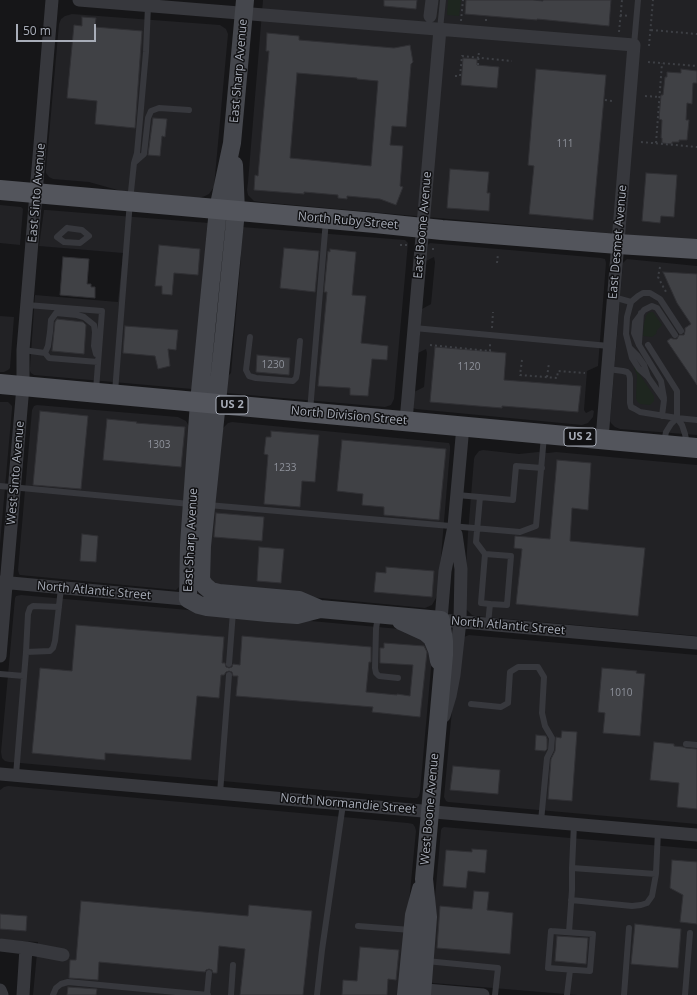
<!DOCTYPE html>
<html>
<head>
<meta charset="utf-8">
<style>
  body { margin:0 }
  #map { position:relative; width:697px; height:995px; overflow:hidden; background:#161618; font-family:"Open Sans",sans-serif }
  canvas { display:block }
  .scale { position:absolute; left:16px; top:24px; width:80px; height:18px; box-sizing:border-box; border:2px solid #a8adb8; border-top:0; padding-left:5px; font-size:12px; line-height:14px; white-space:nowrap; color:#a8adb8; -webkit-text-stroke:3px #111113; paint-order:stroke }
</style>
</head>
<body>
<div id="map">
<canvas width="697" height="995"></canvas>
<div class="scale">50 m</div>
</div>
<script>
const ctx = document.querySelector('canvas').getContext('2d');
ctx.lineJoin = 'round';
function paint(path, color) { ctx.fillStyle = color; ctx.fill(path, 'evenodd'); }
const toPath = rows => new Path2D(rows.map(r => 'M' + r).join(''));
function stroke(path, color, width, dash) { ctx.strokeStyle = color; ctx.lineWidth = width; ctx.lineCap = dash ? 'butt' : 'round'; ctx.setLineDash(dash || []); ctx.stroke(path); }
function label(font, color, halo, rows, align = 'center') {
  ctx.font = font + ' "Open Sans",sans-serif'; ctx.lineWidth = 3; ctx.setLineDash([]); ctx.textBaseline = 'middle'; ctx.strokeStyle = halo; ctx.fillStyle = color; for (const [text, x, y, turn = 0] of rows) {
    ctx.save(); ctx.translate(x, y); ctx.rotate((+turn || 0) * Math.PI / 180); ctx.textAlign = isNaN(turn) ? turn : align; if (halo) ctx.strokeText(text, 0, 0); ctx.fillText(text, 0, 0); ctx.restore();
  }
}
const built = toPath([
  [263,0,697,0,697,241,404,215,260,202,254,201,248,195,247,190,248,182],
  [72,14,220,25,226,29,228,34,214,187,209,194,205,196,199,198,121,191,89,182,53,179,49,177,46,173,46,169,59,24,61,19,65,16],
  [0,205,21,207,23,209,20,245,0,243],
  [44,210,47,210,209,223,192,389,34,375,31,373,30,371,30,367,35,295,118,302,123,253,39,246],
  [242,227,405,240,408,243,394,399,391,405,385,407,226,393,225,379,231,373,241,257,238,249],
  [430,243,601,258,605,259,606,263,598,366,587,371,584,410,586,413,592,410,594,411,593,417,588,423,582,425,416,409,413,408,414,392,424,387,427,353,426,349,418,353,422,309,431,304,435,262,434,257,426,261,428,245],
  [627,259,697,266,697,435,620,429,615,427,611,423,610,421,623,263],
  [0,316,14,317,10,368,8,370,4,372,0,372],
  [0,402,8,402,12,406,12,409,0,544],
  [37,405,178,417,186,421,190,428,179,587,176,590,20,575,19,574,18,570,32,410,34,406],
  [232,422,449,443,450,446,450,451,438,592,436,598,432,605,425,608,216,588,204,575,222,429,228,423],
  [483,450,519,454,538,452,548,453,556,452,697,465,697,636,475,616,472,615,465,608,464,602,468,533,474,459,475,456,479,451],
  [21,595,411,630,420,634,432,657,420,792,419,796,417,798,413,798,9,762,5,761,2,758,1,752,15,598,16,596],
  [469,635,697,655,697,824,448,802,446,801,444,797,453,699,464,637],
  [8,786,408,823,413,824,415,827,416,831,400,995,33,995,38,942,3,940,0,938,0,790,4,787],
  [444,827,697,849,697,995,577,995,433,983,430,982,428,975,441,830,442,828]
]);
const green = toPath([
  [448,0,461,0,459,16,447,15],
  [651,312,653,312,662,325,657,330,656,334,652,337,644,336,643,336,644,324,646,316,648,313],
  [635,367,654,396,654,401,650,405,640,404,637,401,636,398,637,375,634,368]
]);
const building = toPath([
  [384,0,417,0,416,9,384,6,384,0],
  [466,0,533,0,543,1,543,0,611,0,609,26,537,19,537,20,465,14,466,0],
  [82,17,96,18,95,27,142,31,135,128,95,124,97,101,67,98,74,25,82,26,82,17],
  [267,33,299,36,299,40,394,48,410,45,413,62,411,64,406,127,392,126,390,145,403,146,400,186,403,187,396,205,380,199,347,196,347,199,338,198,338,195,304,192,304,194,254,190,255,175,258,176,269,51,266,51,267,33],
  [297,73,357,78,357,79,378,81,371,166,290,158,297,73],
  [463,58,477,59,477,65,499,67,497,88,461,85,463,58],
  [536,69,606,75,593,220,529,214,534,166,528,165,536,69],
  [681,69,697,71,697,83,693,83,692,104,687,103,686,120,689,120,687,140,679,140,679,142,672,142,672,144,662,143,662,138,661,138,662,120,659,119,661,95,663,95,665,77,667,77,667,72,681,73,681,69],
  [153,118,167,119,165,137,162,136,160,156,148,155,153,118],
  [450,169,489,172,487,193,490,193,489,211,447,208,450,169],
  [646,173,677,175,674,217,661,216,660,223,642,221,646,173],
  [159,245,200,249,198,275,174,273,172,295,162,294,162,286,155,286,159,245],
  [284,248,319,251,315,292,280,288,284,248],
  [330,249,356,252,352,295,366,296,361,343,388,346,387,360,372,359,368,396,350,395,350,388,318,386,327,292,324,292,328,251,330,252,330,249],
  [63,257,89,259,87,284,91,284,91,287,95,287,95,298,60,295,63,257],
  [663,272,697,274,697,385,667,341,671,338,673,339,677,339,679,335,684,335,685,331,685,328,691,324,677,303,663,272],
  [57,319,83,322,86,325,84,354,52,351,55,322,57,319],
  [125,326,178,330,176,350,168,349,170,366,158,369,155,356,123,353,125,326],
  [435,347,506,353,504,380,581,386,578,412,502,406,502,408,430,402,435,347],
  [257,355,290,358,289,375,256,372,257,355],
  [40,411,88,416,81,489,33,485,40,411],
  [107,419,137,422,136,423,185,427,181,467,103,460,107,419],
  [271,431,319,435,315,482,302,481,300,507,264,504,268,455,264,454,266,437,271,437,271,431],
  [342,440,446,449,439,520,384,515,384,507,362,505,363,494,337,491,342,440],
  [557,460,591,463,588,510,572,508,570,541,645,548,638,616,516,604,522,549,514,548,515,536,550,539,557,460],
  [216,513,264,517,262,541,214,537,216,513],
  [82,534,98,536,96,562,80,561,82,534],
  [259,547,284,549,281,583,257,581,259,547],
  [386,567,434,571,432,597,374,592,376,572,386,573,386,567],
  [76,625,224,637,222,663,225,663,226,667,229,668,232,667,233,664,240,665,242,636,371,647,371,662,369,662,366,692,397,695,397,694,410,696,413,665,380,663,380,648,384,648,384,643,424,646,427,652,420,717,372,712,373,707,236,696,238,676,233,676,232,672,229,671,226,672,224,675,221,675,219,698,197,696,191,760,105,753,105,760,32,753,40,668,72,671,76,625],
  [602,668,637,671,636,673,645,674,640,736,603,733,605,713,598,712,602,668],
  [562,731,577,732,572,801,548,799,551,759,555,751,556,737,561,738,562,731],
  [536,735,546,736,547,739,547,749,545,751,535,750,536,735],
  [654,742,674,744,674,746,683,747,686,748,697,749,697,809,677,807,679,783,650,780,654,742],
  [453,766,500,770,498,794,450,790,453,766],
  [472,849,487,850,485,873,468,871,466,888,443,886,446,850,472,852,472,849],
  [672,860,697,862,697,924,680,922,683,895,670,888,672,860],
  [474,891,489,892,487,910,513,913,510,954,437,948,440,906,472,909,474,891],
  [81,901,248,916,249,905,312,911,303,995,240,995,245,949,219,946,217,973,213,973,212,970,209,969,206,970,205,972,99,962,98,980,69,978,70,960,76,960,81,901],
  [0,914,27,916,26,931,0,929,0,914],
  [635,924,681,929,678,968,631,964,635,924],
  [557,936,588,938,586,964,555,961,557,936],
  [360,947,399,950,396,980,388,979,387,995,342,995,343,980,357,981,360,947],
  [68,987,97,989,96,995,67,995,68,987]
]);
const path = toPath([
  [620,15,629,16],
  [461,21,463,0],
  [486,21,486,16],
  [651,30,697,34],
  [619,32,622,0],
  [649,46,653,0],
  [648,62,697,66],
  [478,65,479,50],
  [455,76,460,76,462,56,512,61],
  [645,96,659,97],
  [605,100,612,101],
  [641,142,697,147],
  [656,143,662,63],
  [400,245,407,245],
  [432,249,437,249],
  [497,263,498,254],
  [660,267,658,277,666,292],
  [492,328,493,312],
  [430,345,490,351,490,342],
  [522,360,520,375,557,378,558,371,585,373],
  [547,377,549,363]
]);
const lane = toPath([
  [440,29,443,0],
  [634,45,638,0],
  [135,162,144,154,148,118,151,111,159,108,189,110],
  [67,228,82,230,89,236,80,243,64,242,57,237,67,228],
  [613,297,631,302],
  [27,305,102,311,96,390],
  [414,328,609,346],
  [250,337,246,370,249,376,256,378,293,381,296,378,297,373,300,341],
  [639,343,641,313],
  [648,345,677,391,677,418],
  [630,348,637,355,644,365,648,377],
  [23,350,45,353,49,358,98,362],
  [45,353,48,346,50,332,51,320,56,313,77,315,84,317,94,325,95,332,94,346,96,354],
  [608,369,623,371,627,372,629,374,630,378,630,403,631,407,635,409,640,412,677,418,697,420],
  [115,392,130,201,134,163,137,153,146,52,148,6],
  [664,398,661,381,639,345,634,333,635,322,644,310,652,306,657,308,675,335],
  [310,411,326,220],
  [662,416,664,400,648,377,639,369,632,358,626,334,627,317,631,302,638,296,643,293,650,293,660,299,681,331],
  [664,442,666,432,671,424,677,418,682,425,685,434,687,444],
  [0,486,190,504],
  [457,495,480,497],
  [208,505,520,532,536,526,544,436],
  [485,554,476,542,480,497,513,500,516,466,542,468],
  [59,607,33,606,30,608,28,614,26,652,50,651,53,648,55,641,61,588],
  [378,616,376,629,375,668,376,673,379,676,398,678],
  [488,624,490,604,481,603,485,554,511,556,507,605,490,604],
  [229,664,233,612],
  [0,674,24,676],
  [471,704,501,707,508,703,510,672,518,667,538,667,544,677,542,713,545,726,552,738,551,750,547,758,541,821],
  [686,744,697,745],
  [16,775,26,652],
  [220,793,229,675],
  [572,868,656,874],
  [571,900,632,906,641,905,647,903,652,896,656,874,658,831],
  [358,926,411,930],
  [551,931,593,934,590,971,548,968,551,931],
  [569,932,572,890,572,868,574,824],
  [426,961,498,968,495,995],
  [207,994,209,973],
  [53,995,56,988,61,984,68,982,208,995],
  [231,995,233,965],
  [317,995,322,950,343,804],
  [567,995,570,970],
  [624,995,629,928],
  [685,995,690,933]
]);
const street = toPath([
  [79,0,634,45,602,439],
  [430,16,432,0],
  [406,421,440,29],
  [463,426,454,526,445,571,441,620,697,643],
  [0,582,195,600],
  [0,656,23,386,23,350,52,0],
  [444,716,450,696,454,675,460,621,461,569,456,534],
  [0,774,697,835],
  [0,945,26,948,63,955],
  [415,989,483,995],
  [0,990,2,995],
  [23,995,26,948]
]);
const secondary = toPath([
  [202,546,201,580,205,586,211,591,219,593,299,600,320,609,441,620,444,641,444,655,424,879,428,917,422,995],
  [199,558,202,546,225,325,236,211,234,165],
  [188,599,189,545,199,402,218,209,232,143,245,0],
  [188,599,199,605,207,607,268,613,297,615,320,609],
  [401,621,425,632,432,638,437,650,439,661],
  [406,995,414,915,421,889]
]);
const primary = toPath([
  [0,190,375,223,442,230,618,244,697,249],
  [0,384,697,448]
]);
const numberNames = [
  ["111",565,144],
  ["1230",273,365],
  ["1120",469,367],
  ["1303",159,445],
  ["1233",285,468],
  ["1010",621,693]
];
const shields = [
  [232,405,32],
  [580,437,32]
];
const shieldNames = [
  ["US 2",232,405],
  ["US 2",580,437]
];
const streetNames = [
  ["East Sharp Avenue",239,71,-85],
  ["East Sinto Avenue",37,193,-85],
  ["North Ruby Street",348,221,5],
  ["East Boone Avenue",423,225,-85],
  ["East Desmet Avenue",618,242,-85],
  ["North Division Street",349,416,5],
  ["West Sinto Avenue",16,473,-85],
  ["East Sharp Avenue",191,540,-87],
  ["North Atlantic Street",94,591,5],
  ["North Atlantic Street",508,626,5],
  ["North Normandie Street",348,804,5],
  ["West Boone Avenue",430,809,-85]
];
paint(built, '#222225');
paint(green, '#1e261f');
paint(building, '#404145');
stroke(building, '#303034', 1);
stroke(path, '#3d3f44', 2, [2, 3]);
stroke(lane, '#37383d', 6);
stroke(street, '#37383d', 13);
stroke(secondary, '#45474d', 18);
stroke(primary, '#53555c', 20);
label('10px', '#8e929b', null, numberNames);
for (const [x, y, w] of shields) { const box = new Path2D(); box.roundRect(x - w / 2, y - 9, w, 18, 3); ctx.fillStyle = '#111113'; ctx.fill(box); stroke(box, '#a8adb8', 1); }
label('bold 11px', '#a8adb8', null, shieldNames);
label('12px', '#a8adb8', '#111113', streetNames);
</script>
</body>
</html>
